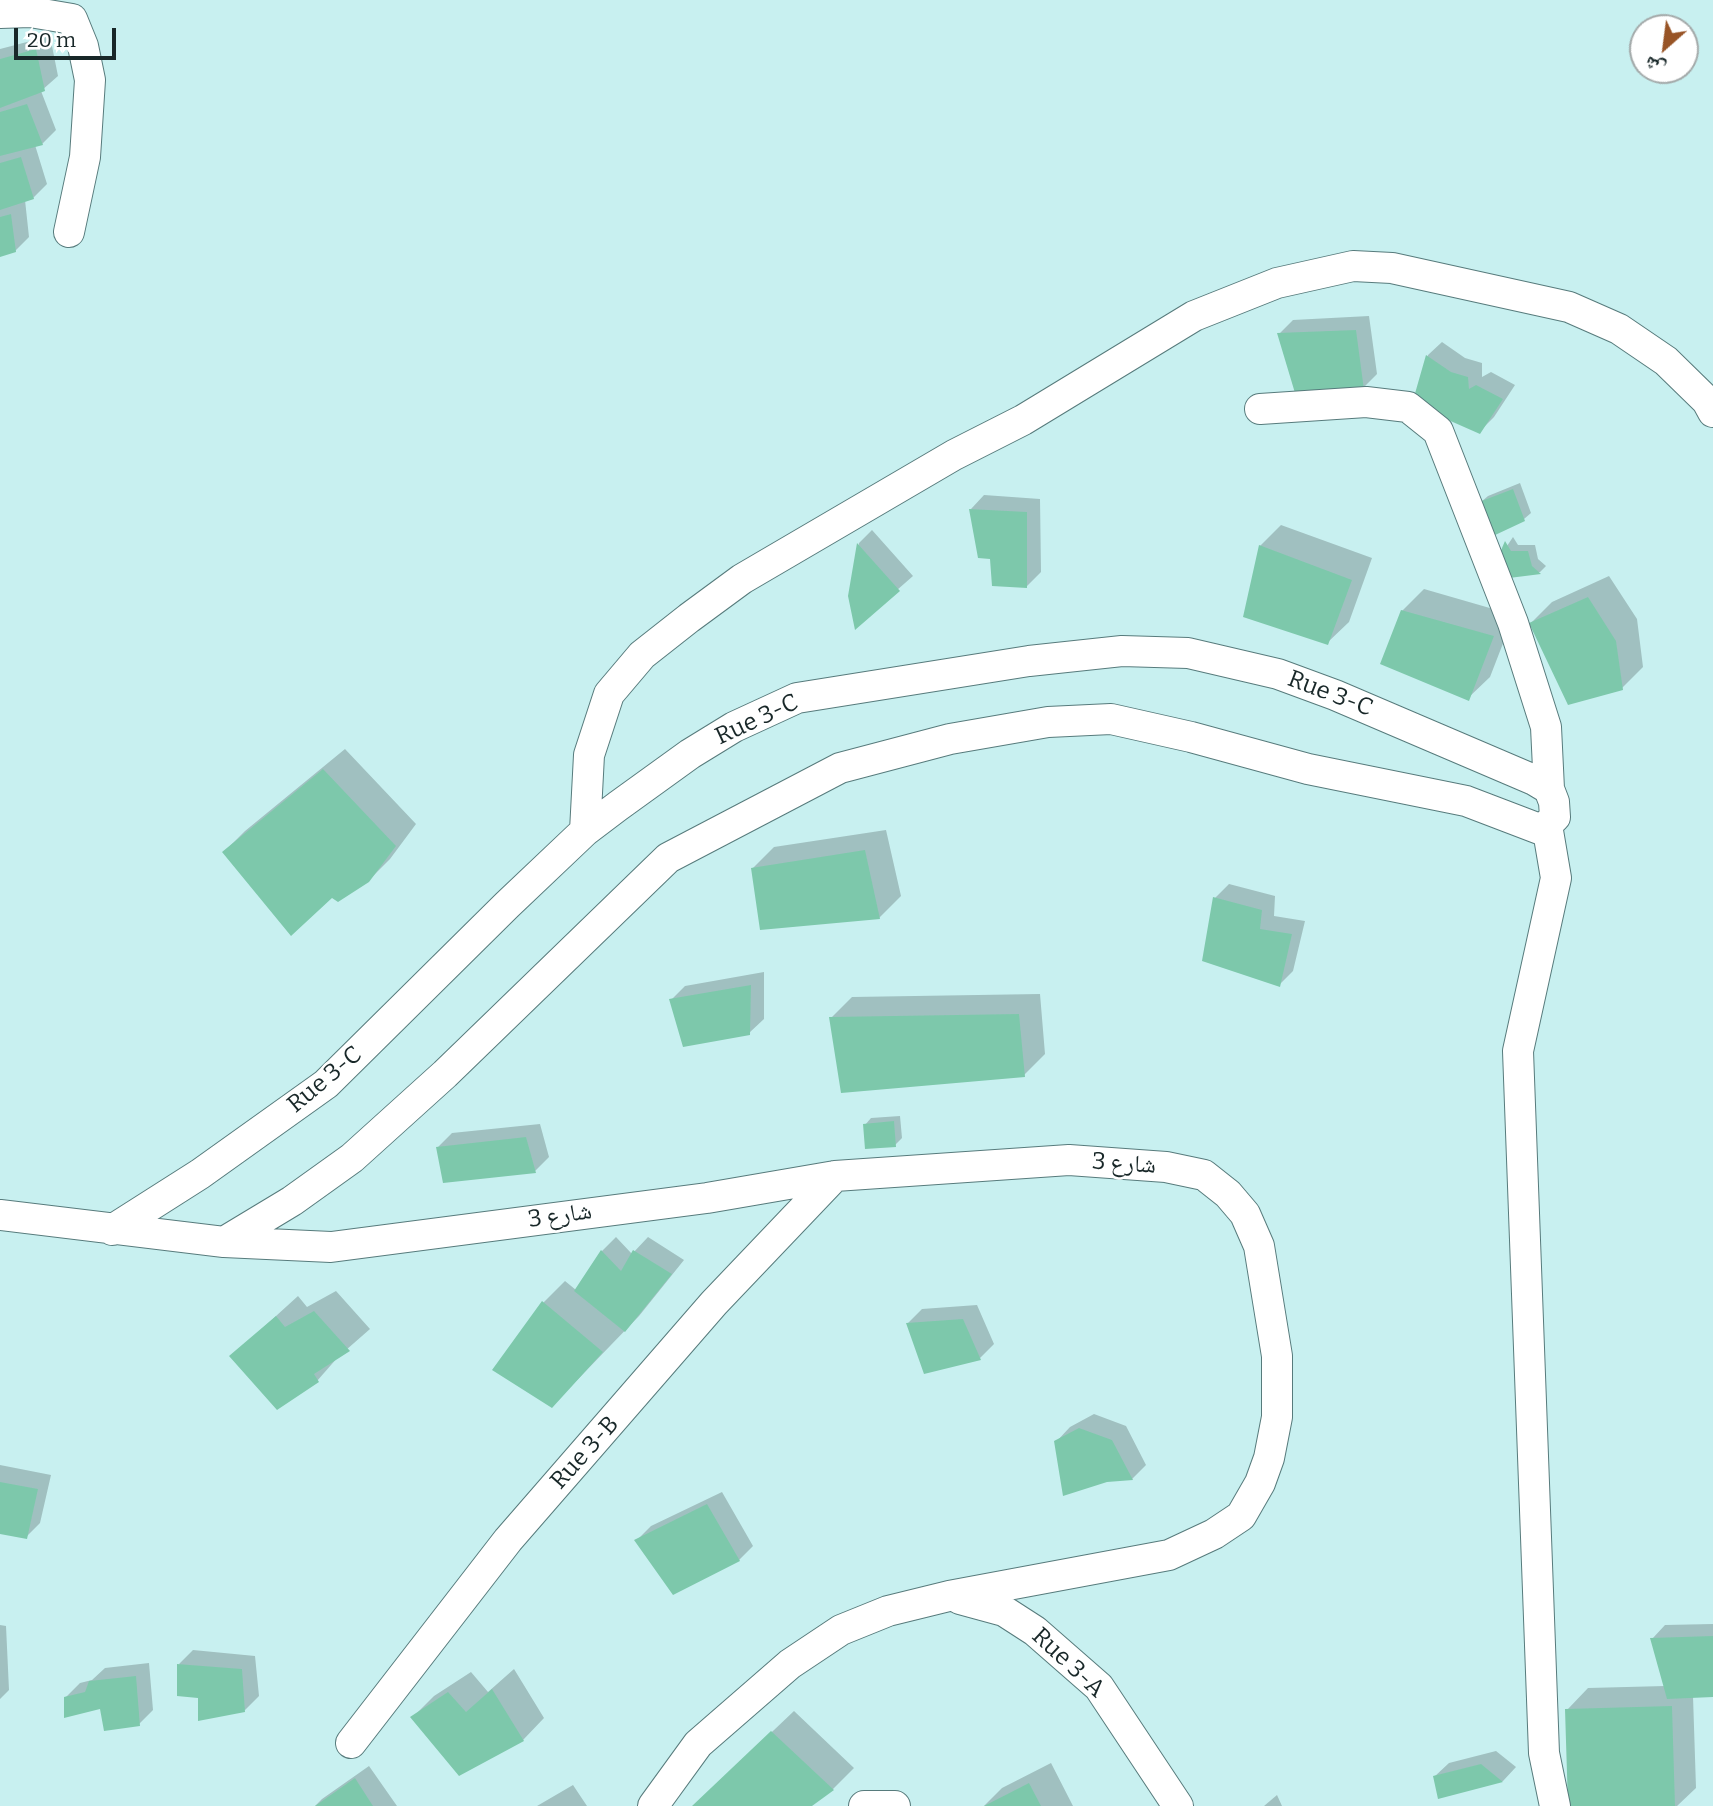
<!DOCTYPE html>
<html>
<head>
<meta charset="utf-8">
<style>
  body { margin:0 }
  #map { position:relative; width:1713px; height:1806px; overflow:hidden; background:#c8f0f0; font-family:Bitter,"Noto Naskh Arabic",serif }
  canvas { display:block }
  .north { position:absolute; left:1629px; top:14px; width:70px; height:70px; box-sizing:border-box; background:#fff; border:2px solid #a3a9a9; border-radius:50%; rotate:208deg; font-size:19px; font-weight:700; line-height:28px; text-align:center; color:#182728 }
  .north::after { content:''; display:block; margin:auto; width:24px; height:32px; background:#985426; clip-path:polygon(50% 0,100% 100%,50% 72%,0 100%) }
  .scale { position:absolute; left:14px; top:28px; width:102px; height:32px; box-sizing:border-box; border:4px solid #182728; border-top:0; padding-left:9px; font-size:21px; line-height:24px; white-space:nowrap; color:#182728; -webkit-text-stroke:5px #fff; paint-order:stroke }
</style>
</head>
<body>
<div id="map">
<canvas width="1713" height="1806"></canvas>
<div class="north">ش</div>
<div class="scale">20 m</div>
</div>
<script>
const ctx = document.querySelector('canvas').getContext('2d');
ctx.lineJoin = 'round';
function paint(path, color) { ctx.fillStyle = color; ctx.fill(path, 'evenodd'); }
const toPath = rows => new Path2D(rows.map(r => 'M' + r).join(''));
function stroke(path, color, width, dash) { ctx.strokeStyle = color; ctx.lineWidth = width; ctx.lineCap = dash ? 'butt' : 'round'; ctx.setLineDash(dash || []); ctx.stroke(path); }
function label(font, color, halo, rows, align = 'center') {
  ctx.font = font + ' Bitter,"Noto Naskh Arabic",serif'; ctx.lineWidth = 5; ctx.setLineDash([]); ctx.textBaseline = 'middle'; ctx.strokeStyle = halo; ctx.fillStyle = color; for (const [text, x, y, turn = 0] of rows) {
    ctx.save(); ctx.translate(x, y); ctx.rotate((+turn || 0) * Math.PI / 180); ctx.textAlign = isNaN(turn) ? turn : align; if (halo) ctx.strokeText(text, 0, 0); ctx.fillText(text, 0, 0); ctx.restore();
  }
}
const shadow = toPath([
  [50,36,58,76,41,91,56,130,42,144,35,145,47,184,33,198,25,200,29,237,15,251,0,255,0,49],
  [1369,316,1377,374,1363,388,1279,334,1293,320],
  [1442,342,1465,358,1482,363,1482,377,1491,372,1515,385,1494,417,1480,431,1414,403,1428,355],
  [1520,483,1531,513,1524,519,1481,502,1488,496],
  [984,495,1040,499,1041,572,1027,586,991,558,971,509],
  [1281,525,1372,558,1349,622,1327,643,1260,546],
  [872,530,913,576,856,626,850,596,859,543],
  [1513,537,1518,545,1535,545,1538,559,1546,566,1540,572,1510,576,1501,555],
  [1609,576,1637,619,1643,667,1622,688,1531,623,1552,602],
  [1424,589,1514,615,1490,677,1468,698,1402,611],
  [345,749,416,824,390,859,368,881,224,852,245,831],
  [886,830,901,896,879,918,753,868,774,847],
  [1229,884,1275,896,1274,916,1305,921,1293,971,1279,985,1215,898],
  [764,972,764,1019,749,1033,671,1000,685,986],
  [1040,994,1045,1054,1024,1075,831,1018,852,997],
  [900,1116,902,1138,895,1145,865,1125,871,1118],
  [540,1124,549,1157,535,1171,438,1147,452,1133],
  [616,1237,632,1254,648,1237,684,1260,639,1316,552,1406,495,1370,544,1302,565,1281,576,1290,602,1251],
  [336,1291,370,1329,338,1357,317,1381,232,1356,298,1296,307,1307],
  [977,1305,994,1344,980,1358,908,1323,922,1309],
  [1094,1414,1126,1426,1146,1465,1132,1479,1056,1442,1070,1427],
  [0,1465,51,1475,40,1523,26,1537,0,1532],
  [722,1492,753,1546,739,1560,637,1540,651,1526],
  [1713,1624,1713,1696,1693,1696,1696,1788,1677,1806,1570,1806,1567,1710,1588,1688,1665,1686,1652,1639,1665,1625],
  [0,1625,6,1626,9,1690,0,1699],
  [193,1650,255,1656,259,1696,245,1710,200,1696,179,1664],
  [149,1663,153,1710,139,1724,101,1707,66,1697,80,1683,92,1680,105,1668],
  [514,1669,544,1718,523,1740,413,1717,434,1696,471,1672,488,1692],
  [794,1711,854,1768,833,1789,809,1806,694,1806],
  [1496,1751,1516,1767,1503,1781,1440,1797,1434,1777,1449,1763],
  [1051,1763,1073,1806,984,1806,1002,1788],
  [369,1766,397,1806,315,1806,322,1799],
  [573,1785,587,1806,537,1806],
  [1277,1795,1282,1806,1264,1806]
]);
const building = toPath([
  [36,49,45,91,0,108,0,59],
  [27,104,43,145,0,156,0,112],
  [21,157,34,199,0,210,0,163],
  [11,214,16,252,0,257,0,217],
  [1356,330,1364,390,1295,393,1277,333],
  [1426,355,1451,372,1468,377,1469,389,1476,385,1503,399,1480,434,1412,404],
  [1513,489,1525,521,1493,536,1479,502],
  [969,509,1027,512,1027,588,992,586,990,559,978,558],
  [1505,541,1511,551,1528,551,1532,566,1541,574,1509,578,1499,555],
  [857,543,900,591,855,630,848,596],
  [1259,545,1352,580,1328,645,1243,617],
  [1588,597,1616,641,1623,690,1568,705,1529,623],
  [1401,610,1494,636,1469,701,1380,664],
  [323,769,396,846,369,882,338,902,332,898,291,936,222,852],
  [865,850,880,919,760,930,751,868],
  [1213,897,1262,910,1260,929,1292,934,1280,987,1202,961],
  [751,985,750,1035,683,1047,669,999],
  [1019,1014,1025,1077,841,1093,829,1017],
  [894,1121,896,1147,865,1149,863,1124],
  [526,1137,536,1173,443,1183,436,1147],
  [601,1250,621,1271,633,1250,672,1274,625,1332,574,1291],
  [542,1301,603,1352,552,1408,492,1370],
  [314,1311,350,1351,314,1374,319,1382,277,1410,229,1356,276,1316,285,1327],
  [963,1319,981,1360,924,1374,906,1323],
  [1079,1428,1112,1440,1133,1480,1107,1482,1063,1496,1054,1441],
  [0,1482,38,1489,27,1539,0,1534],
  [707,1504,740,1561,673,1595,634,1540],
  [1713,1636,1713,1697,1667,1699,1650,1638],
  [177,1664,242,1669,245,1712,198,1721,198,1698,177,1696],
  [136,1676,140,1726,104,1731,100,1709,64,1718,64,1697,85,1692,89,1681],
  [492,1689,524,1741,459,1776,410,1717,448,1692,466,1712],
  [1672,1706,1675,1806,1568,1806,1565,1709],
  [771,1731,834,1790,812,1806,692,1806],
  [1481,1764,1503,1782,1438,1799,1433,1776],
  [355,1778,373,1806,315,1806],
  [1029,1783,1041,1806,984,1806]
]);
const street = toPath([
  [0,13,30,12,72,19,83,46,90,80,85,157,69,232],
  [1260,409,1366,402,1408,407,1438,431,1513,623,1546,727,1549,789],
  [1547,825,1556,878,1518,1051,1544,1753,1555,1806],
  [585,831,589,755,609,694,642,655,689,618,742,579,954,455,1023,420,1194,316,1277,283,1353,266,1392,268,1569,307,1619,329,1666,361,1707,401,1713,412],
  [0,1215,224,1242,331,1247,707,1198,835,1176,1069,1160,1166,1167,1204,1175,1228,1194,1245,1214,1259,1246,1277,1356,1277,1417,1269,1458,1260,1483,1241,1516,1214,1534,1169,1555,949,1596,888,1611,841,1630,790,1664,698,1744,653,1806],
  [112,1230,200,1174,326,1084,507,905,585,831,618,806,690,754,734,727,797,698,1029,661,1122,651,1188,653,1278,674,1335,695,1534,780,1549,789,1554,802,1555,817,1542,830,1466,801,1308,769,1191,737,1111,719,1048,722,950,739,840,768,668,858,445,1074,352,1158,292,1201,224,1242],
  [960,1599,1004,1611,1035,1631,1099,1687,1178,1806],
  [351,1743,508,1540,714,1303,835,1176],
  [864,1806,895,1806]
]);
const streetNames = [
  ["Rue 3-C",1330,694,21],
  ["Rue 3-C",757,720,-25],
  ["Rue 3-C",325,1080,-40],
  ["شارع 3",1124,1164,4],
  ["شارع 3",560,1216,-8],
  ["Rue 3-B",585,1453,-48],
  ["Rue 3-A",1068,1663,43]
];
paint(shadow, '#0003');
paint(building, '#7dc8ab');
stroke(street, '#577b7c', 32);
stroke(street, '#fff', 30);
label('24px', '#182728', '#fff', streetNames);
</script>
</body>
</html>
